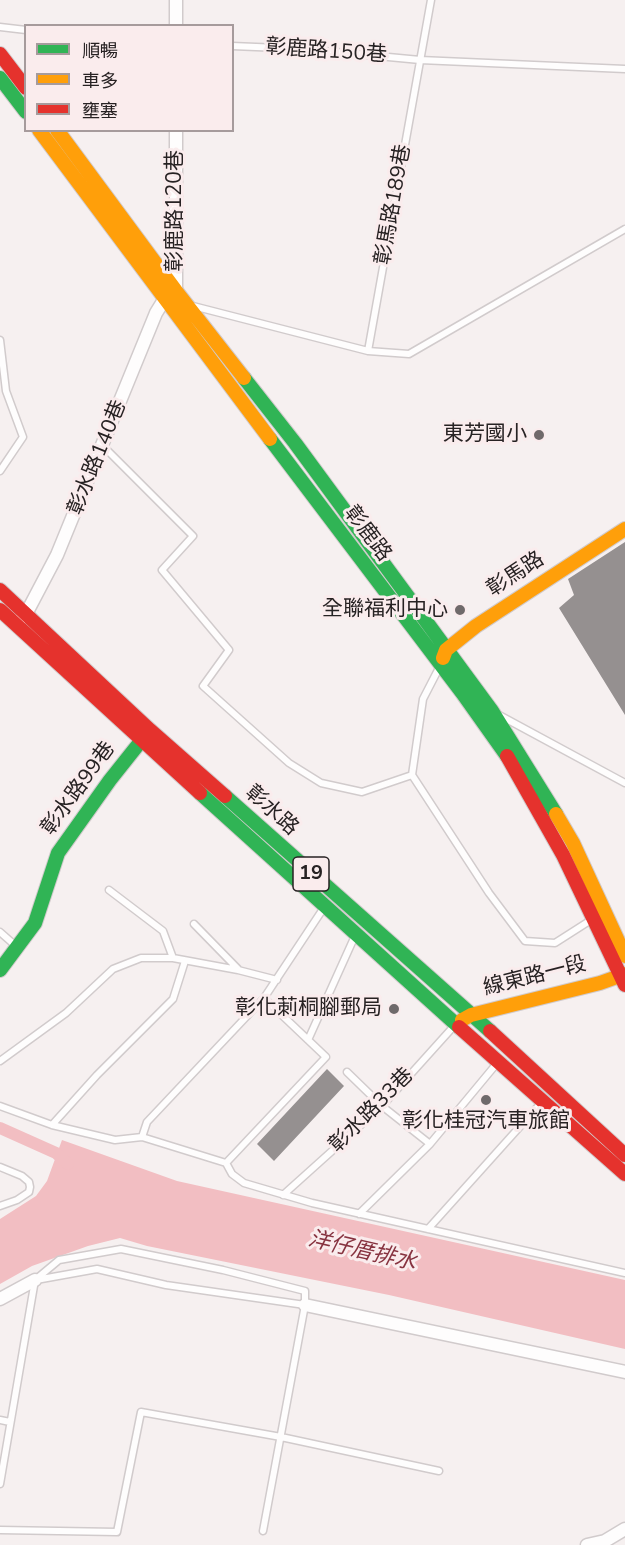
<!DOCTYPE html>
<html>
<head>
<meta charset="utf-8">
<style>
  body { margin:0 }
  #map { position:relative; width:625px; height:1545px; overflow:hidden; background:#f6f0f0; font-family:"Nunito Sans","Noto Sans TC",sans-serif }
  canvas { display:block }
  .legend { position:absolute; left:24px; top:24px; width:210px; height:108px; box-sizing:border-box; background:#faeced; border:2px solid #a69b9c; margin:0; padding:8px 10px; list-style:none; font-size:18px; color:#272223 }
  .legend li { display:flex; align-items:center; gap:12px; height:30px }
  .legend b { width:30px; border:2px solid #a69b9c }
</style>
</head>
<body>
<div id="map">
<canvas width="625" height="1545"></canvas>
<ul class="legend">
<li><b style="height:8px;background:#30b455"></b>順暢</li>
<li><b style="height:8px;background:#ff9f0a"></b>車多</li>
<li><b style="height:8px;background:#e5322d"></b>壅塞</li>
</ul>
</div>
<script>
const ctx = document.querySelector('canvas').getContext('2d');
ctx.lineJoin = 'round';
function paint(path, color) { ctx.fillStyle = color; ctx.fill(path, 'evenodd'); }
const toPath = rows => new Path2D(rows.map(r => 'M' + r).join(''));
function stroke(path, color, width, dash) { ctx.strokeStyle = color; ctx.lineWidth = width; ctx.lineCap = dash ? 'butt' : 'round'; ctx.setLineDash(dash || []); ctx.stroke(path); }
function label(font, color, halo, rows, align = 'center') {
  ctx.font = font + ' "Nunito Sans","Noto Sans TC",sans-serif'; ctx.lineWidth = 6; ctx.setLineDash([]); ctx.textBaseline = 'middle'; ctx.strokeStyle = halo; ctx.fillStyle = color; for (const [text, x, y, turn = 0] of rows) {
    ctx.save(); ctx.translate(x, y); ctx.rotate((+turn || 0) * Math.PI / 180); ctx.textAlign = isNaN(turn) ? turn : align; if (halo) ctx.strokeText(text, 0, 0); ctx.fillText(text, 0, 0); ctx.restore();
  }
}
const water = toPath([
  [62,1140,177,1181,625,1280,625,1349,389,1295,147,1246,120,1238,88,1246,32,1266,0,1284,0,1219,36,1196,47,1181]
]);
const canal = toPath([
  [0,1128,56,1153,68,1164]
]);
const building = toPath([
  [625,542,625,715,559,608,574,595,568,579],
  [327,1069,344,1086,274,1161,257,1144]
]);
const lane = toPath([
  [0,27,26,30],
  [232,46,304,49,420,60,625,69],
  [193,306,368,351,409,354,625,229],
  [0,340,6,391,23,437,0,471],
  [368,351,431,0],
  [103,446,193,536,162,570,229,650,203,686,289,763,321,783,362,792,412,775],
  [439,668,423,699,412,775,489,893,525,941,555,943,591,920],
  [499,715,625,783],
  [109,890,163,931,173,958],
  [194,924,238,969],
  [0,932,17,947],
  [308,1040,354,938],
  [0,1061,66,1013,113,969,141,958,173,958,238,970,277,980],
  [347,1072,382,1106,430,1144],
  [0,1106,52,1125,115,1140,142,1137,226,1163,232,1174,244,1183,312,1203,625,1273],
  [52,1125,97,1075,173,999,185,961],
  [142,1137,147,1122,264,998,323,909],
  [226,1163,326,1057,264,998],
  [0,1167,22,1176,29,1182,30,1187,29,1192,17,1200,0,1206],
  [283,1195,382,1106,454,1026],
  [359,1214,430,1144,498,1062],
  [428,1229,542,1102],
  [36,1280,97,1269,166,1285,305,1305],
  [0,1420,10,1422],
  [0,1484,35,1280,59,1260,121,1249,223,1270,305,1291,305,1305,263,1531],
  [0,1530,117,1532,141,1412,281,1437,439,1471]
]);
const street = toPath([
  [176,26,176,0],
  [21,619,26,614,57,555,156,313,164,300,176,291,176,130],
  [0,1299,35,1280],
  [305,1305,625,1372],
  [587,1545,605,1541,625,1529]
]);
const fast = toPath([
  [0,78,26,112],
  [244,378,295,443,492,711,556,814],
  [270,439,463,694,507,756],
  [200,793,459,1027],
  [225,796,490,1031],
  [0,970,35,923,58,853,110,780,149,731]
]);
const slow = toPath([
  [39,130,270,439],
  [57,130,176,291,244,378],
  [443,658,446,650,476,626,625,529],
  [556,814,573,843,625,956],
  [462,1020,471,1015,600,983,625,974]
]);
const jam = toPath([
  [0,54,26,88],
  [0,590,150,730,225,796],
  [0,610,200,793],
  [507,756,563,855,625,985],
  [459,1027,625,1174],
  [490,1031,625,1155]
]);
const markers = [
  [539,435,6,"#6f6a6b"],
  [460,610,6,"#6f6a6b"],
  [394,1009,6,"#6f6a6b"],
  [486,1100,6,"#6f6a6b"]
];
const shields = [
  [311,874,36]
];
const shieldNames = [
  ["19",311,874]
];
const streetNames = [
  ["彰鹿路150巷",326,52,4],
  ["彰馬路189巷",394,205,-80],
  ["彰鹿路120巷",176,211,-90],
  ["彰水路140巷",98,458,-68],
  ["彰鹿路",367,534,53],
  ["彰馬路",516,575,-33],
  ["彰水路99巷",79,789,-54],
  ["彰水路",271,811,42],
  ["線東路一段",535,977,-14],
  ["彰水路33巷",372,1111,-45]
];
const poiNames = [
  ["東芳國小",527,435],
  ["全聯福利中心",448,610],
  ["彰化莿桐腳郵局",382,1009],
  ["彰化桂冠汽車旅館",486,1122,"center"]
];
const waterNames = [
  ["洋仔厝排水",362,1252,13]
];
paint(water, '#f2bec2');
stroke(canal, '#f2bec2', 12);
paint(building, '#959090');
stroke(lane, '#d1cbcc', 9);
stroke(street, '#d1cbcc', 15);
stroke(fast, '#d1cbcc', 16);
stroke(slow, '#d1cbcc', 16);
stroke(jam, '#d1cbcc', 16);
stroke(lane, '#fefdfd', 6);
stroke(street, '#fefdfd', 12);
stroke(fast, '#30b455', 14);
stroke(slow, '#ff9f0a', 14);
stroke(jam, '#e5322d', 14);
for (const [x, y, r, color] of markers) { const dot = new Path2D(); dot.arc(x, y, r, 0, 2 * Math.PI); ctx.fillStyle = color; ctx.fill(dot); stroke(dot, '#faeced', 2); }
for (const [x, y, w] of shields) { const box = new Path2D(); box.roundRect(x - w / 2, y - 17, w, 34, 4.5); ctx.fillStyle = '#faeced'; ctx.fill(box); stroke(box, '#272223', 1.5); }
label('bold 20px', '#272223', null, shieldNames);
label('21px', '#272223', '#faeced', streetNames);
label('21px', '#272223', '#faeced', poiNames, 'right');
label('italic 22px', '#873340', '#faeced', waterNames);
</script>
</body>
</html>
